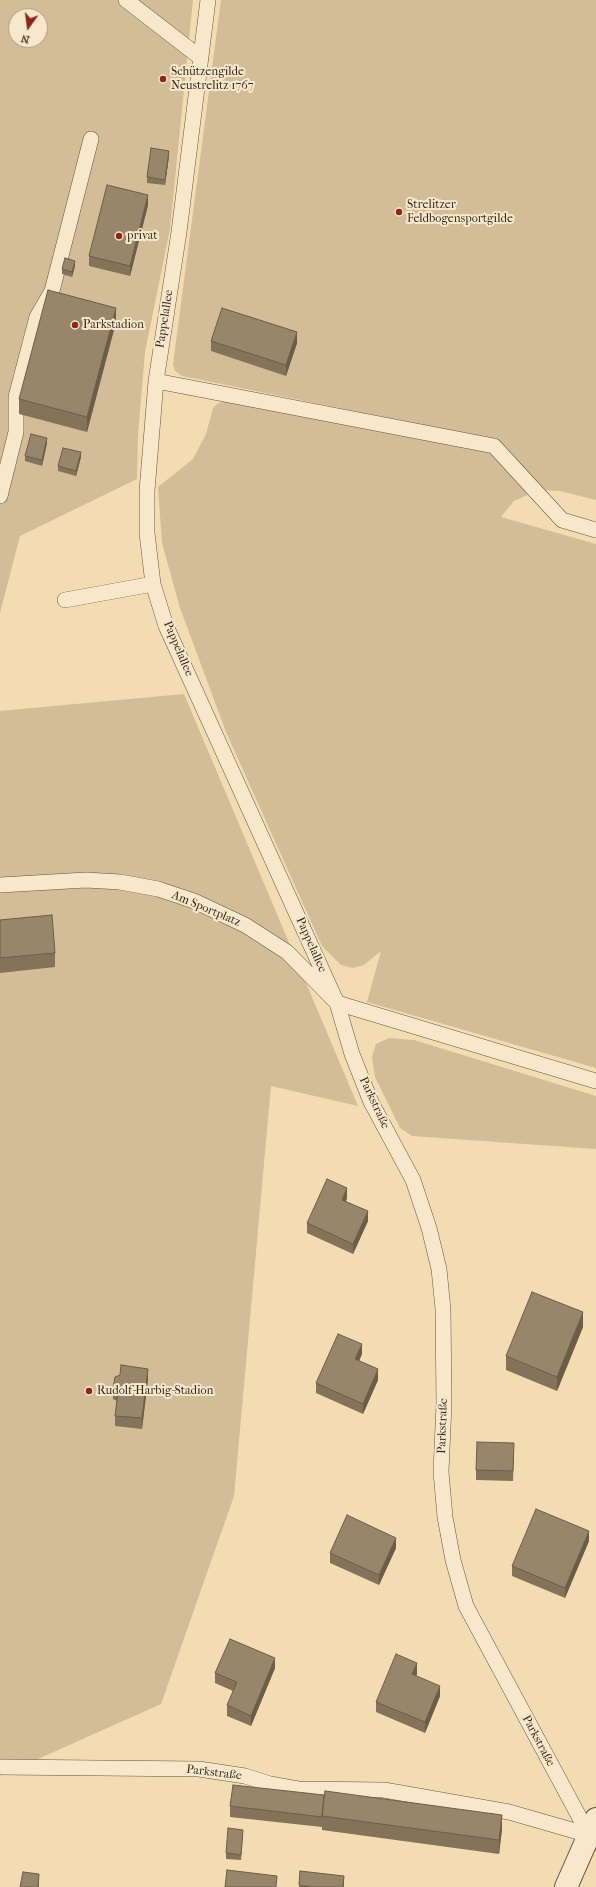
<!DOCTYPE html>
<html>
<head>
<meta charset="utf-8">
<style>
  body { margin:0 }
  #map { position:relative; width:596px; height:1887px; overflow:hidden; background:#f3dcb1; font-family:"IM FELL French Canon",serif }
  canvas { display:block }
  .north { position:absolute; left:8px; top:8px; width:40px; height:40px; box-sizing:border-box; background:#f7e8cc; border:1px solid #a99b85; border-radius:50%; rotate:194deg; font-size:11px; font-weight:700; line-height:16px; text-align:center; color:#33281b }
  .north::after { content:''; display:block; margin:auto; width:14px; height:18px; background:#8f2418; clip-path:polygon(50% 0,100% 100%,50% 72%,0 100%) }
</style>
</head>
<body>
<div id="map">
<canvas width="596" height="1887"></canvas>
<div class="north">N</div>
</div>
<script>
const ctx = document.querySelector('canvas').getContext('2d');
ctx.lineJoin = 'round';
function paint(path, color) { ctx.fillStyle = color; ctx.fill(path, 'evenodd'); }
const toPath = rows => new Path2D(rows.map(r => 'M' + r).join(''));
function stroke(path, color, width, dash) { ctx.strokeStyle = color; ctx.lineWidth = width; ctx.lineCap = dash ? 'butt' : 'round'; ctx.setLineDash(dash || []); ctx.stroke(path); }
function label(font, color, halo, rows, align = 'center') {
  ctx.font = font + ' "IM FELL French Canon",serif'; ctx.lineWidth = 4; ctx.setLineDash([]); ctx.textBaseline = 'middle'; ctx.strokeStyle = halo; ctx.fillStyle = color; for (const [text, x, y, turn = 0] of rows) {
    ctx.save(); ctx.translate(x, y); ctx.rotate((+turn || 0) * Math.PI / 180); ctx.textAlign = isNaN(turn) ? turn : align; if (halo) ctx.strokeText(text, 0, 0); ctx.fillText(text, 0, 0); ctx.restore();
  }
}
const green = toPath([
  [0,0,193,0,170,229,145,352,138,434,137,479,20,536,0,613],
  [16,16,40,16,40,40,16,40],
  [221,0,596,0,596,500,560,491,539,490,514,501,501,517,596,544,596,1068,367,1002,381,951,364,965,353,968,341,965,322,946,226,732,180,608,162,543,158,487,193,459,206,434,213,408,217,404,224,401,425,438,433,427,182,376,175,371,173,364],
  [184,694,358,1106,271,1086,234,1496,161,1704,0,1776,0,711],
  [389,1038,414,1040,596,1096,596,1149,412,1136,400,1128,375,1077,372,1057,376,1044]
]);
const service = toPath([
  [126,0,201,58],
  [208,0,179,232,156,381,147,491,147,533,153,584,166,626,337,1003,352,1054,371,1102,413,1180,429,1228,439,1269,443,1309,444,1404,441,1472,445,1517,453,1560,466,1606,589,1835],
  [156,381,494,446,562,520,596,530],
  [0,496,16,432,16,397,37,317,52,291,91,139],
  [65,600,153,584],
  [0,885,86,880,120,882,158,889,194,901,245,925,287,952,337,1003,596,1081],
  [0,1767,199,1769,245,1776,270,1784,298,1789,384,1790,509,1812,589,1835]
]);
const minor = toPath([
  [566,1887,596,1819]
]);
const wall = toPath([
  [169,156,165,185,147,183,147,177],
  [148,205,130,276,89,266,89,256],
  [75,266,72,277,62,274,62,269],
  [116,322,87,432,19,414,19,399],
  [211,341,297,343,286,376,211,351],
  [47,443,42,466,25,461,25,456],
  [81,457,76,476,58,471,58,466],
  [0,920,55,953,55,967,0,973],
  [347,1198,346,1201,368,1221,353,1254,307,1233,307,1223],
  [583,1327,557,1391,506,1370,506,1356],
  [362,1354,359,1361,378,1380,363,1414,316,1393,316,1383],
  [120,1375,148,1379,142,1429,115,1426,115,1416,117,1401,113,1399,113,1388],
  [514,1454,513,1481,476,1480,476,1470],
  [589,1541,565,1598,512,1576,512,1566],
  [396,1548,379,1585,330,1563,330,1553],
  [275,1668,251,1726,227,1716,227,1705,233,1691,215,1683,215,1673],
  [417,1674,416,1675,440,1696,425,1733,376,1712,376,1702],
  [230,1806,502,1829,499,1854,322,1830,322,1827,230,1817],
  [243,1835,241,1860,226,1859,226,1853],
  [300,1871,344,1881,344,1887,299,1887]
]);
const shadedWall = toPath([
  [169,151,169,156,165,185,165,180],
  [148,195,148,205,130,276,130,266],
  [75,261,75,266,72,277,72,272],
  [116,308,116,322,87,432,87,417],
  [297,332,297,343,286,376,286,365],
  [47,438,47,443,42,466,42,460],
  [81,452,81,457,76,476,76,471],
  [347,1188,347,1198,342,1210,342,1200],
  [368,1211,368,1221,353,1254,353,1244],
  [583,1312,583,1327,557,1391,557,1377],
  [362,1344,362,1354,355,1370,355,1359],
  [148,1369,148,1379,142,1429,142,1418],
  [378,1369,378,1380,363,1414,363,1404],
  [589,1531,589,1541,565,1598,565,1588],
  [396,1538,396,1548,379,1585,379,1575],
  [275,1658,275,1668,251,1726,251,1716],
  [417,1663,417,1674,412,1684,412,1674],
  [440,1686,440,1696,425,1733,425,1722],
  [502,1815,502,1829,499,1854,499,1840],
  [39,1874,39,1887,38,1887]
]);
const building = toPath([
  [151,148,169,151,165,180,147,177,151,148],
  [107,185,148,195,130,266,89,256,107,185],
  [65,258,75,261,72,272,62,269,65,258],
  [48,290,116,308,87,417,19,399,48,290],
  [222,308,297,332,286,365,211,341,222,308],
  [31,434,47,438,42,460,25,456,31,434],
  [63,448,81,452,76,471,58,466,63,448],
  [52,915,55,953,0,958,0,920,52,915],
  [327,1179,347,1188,342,1200,368,1211,353,1244,307,1223,327,1179],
  [532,1292,583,1312,557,1377,506,1356,532,1292],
  [338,1334,362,1344,355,1359,378,1369,363,1404,316,1383,338,1334],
  [121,1365,148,1369,142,1418,115,1416,118,1392,113,1388,115,1377,120,1375,121,1365],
  [477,1442,514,1443,513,1471,476,1470,477,1442],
  [536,1509,589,1531,565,1588,512,1566,536,1509],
  [347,1515,396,1538,379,1575,330,1553,347,1515],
  [230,1639,275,1658,251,1716,227,1705,237,1682,215,1673,230,1639],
  [396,1654,417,1663,412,1674,440,1686,425,1722,376,1702,396,1654],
  [233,1785,324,1795,322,1817,230,1806,233,1785],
  [325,1791,502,1815,499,1840,322,1816,325,1791],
  [228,1828,243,1830,241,1855,226,1853,228,1828],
  [227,1870,277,1876,276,1887,225,1887,227,1870],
  [300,1871,344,1876,343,1887,313,1887,299,1885,300,1871],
  [23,1872,39,1874,38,1887,20,1887,23,1872]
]);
const markers = [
  [163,79,4,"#8f2418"],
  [399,212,4,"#8f2418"],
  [119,236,4,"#8f2418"],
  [75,325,4,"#8f2418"],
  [89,1391,4,"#8f2418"]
];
const poiNames = [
  ["Schützengilde",171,72],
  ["Neustrelitz 1767",171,86],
  ["Strelitzer",407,205],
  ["Feldbogensportgilde",407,219],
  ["privat",127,236],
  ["Parkstadion",83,325],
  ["Rudolf-Harbig-Stadion",97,1391]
];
const streetNames = [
  ["Pappelallee",165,319,-81],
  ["Pappelallee",178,649,67],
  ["Am Sportplatz",206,909,23],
  ["Pappelallee",311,945,66],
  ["Parkstraße",374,1103,65],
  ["Parkstraße",443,1426,-88],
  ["Parkstraße",538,1741,62],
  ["Parkstraße",214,1773,7]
];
paint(green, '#d2bd98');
stroke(service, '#635540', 16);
stroke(minor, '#635540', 24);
stroke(service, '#f7e8cc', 15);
stroke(minor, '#f7e8cc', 22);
paint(wall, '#82735a');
paint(shadedWall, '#6a5e4a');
paint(building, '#978669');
stroke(building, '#6a5e4a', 1);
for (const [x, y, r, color] of markers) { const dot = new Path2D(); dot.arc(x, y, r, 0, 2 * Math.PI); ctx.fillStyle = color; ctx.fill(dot); stroke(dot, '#f7e8cc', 1.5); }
label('12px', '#33281b', '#f7e8cc', poiNames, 'left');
label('12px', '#33281b', '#f7e8cc', streetNames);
</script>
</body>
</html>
